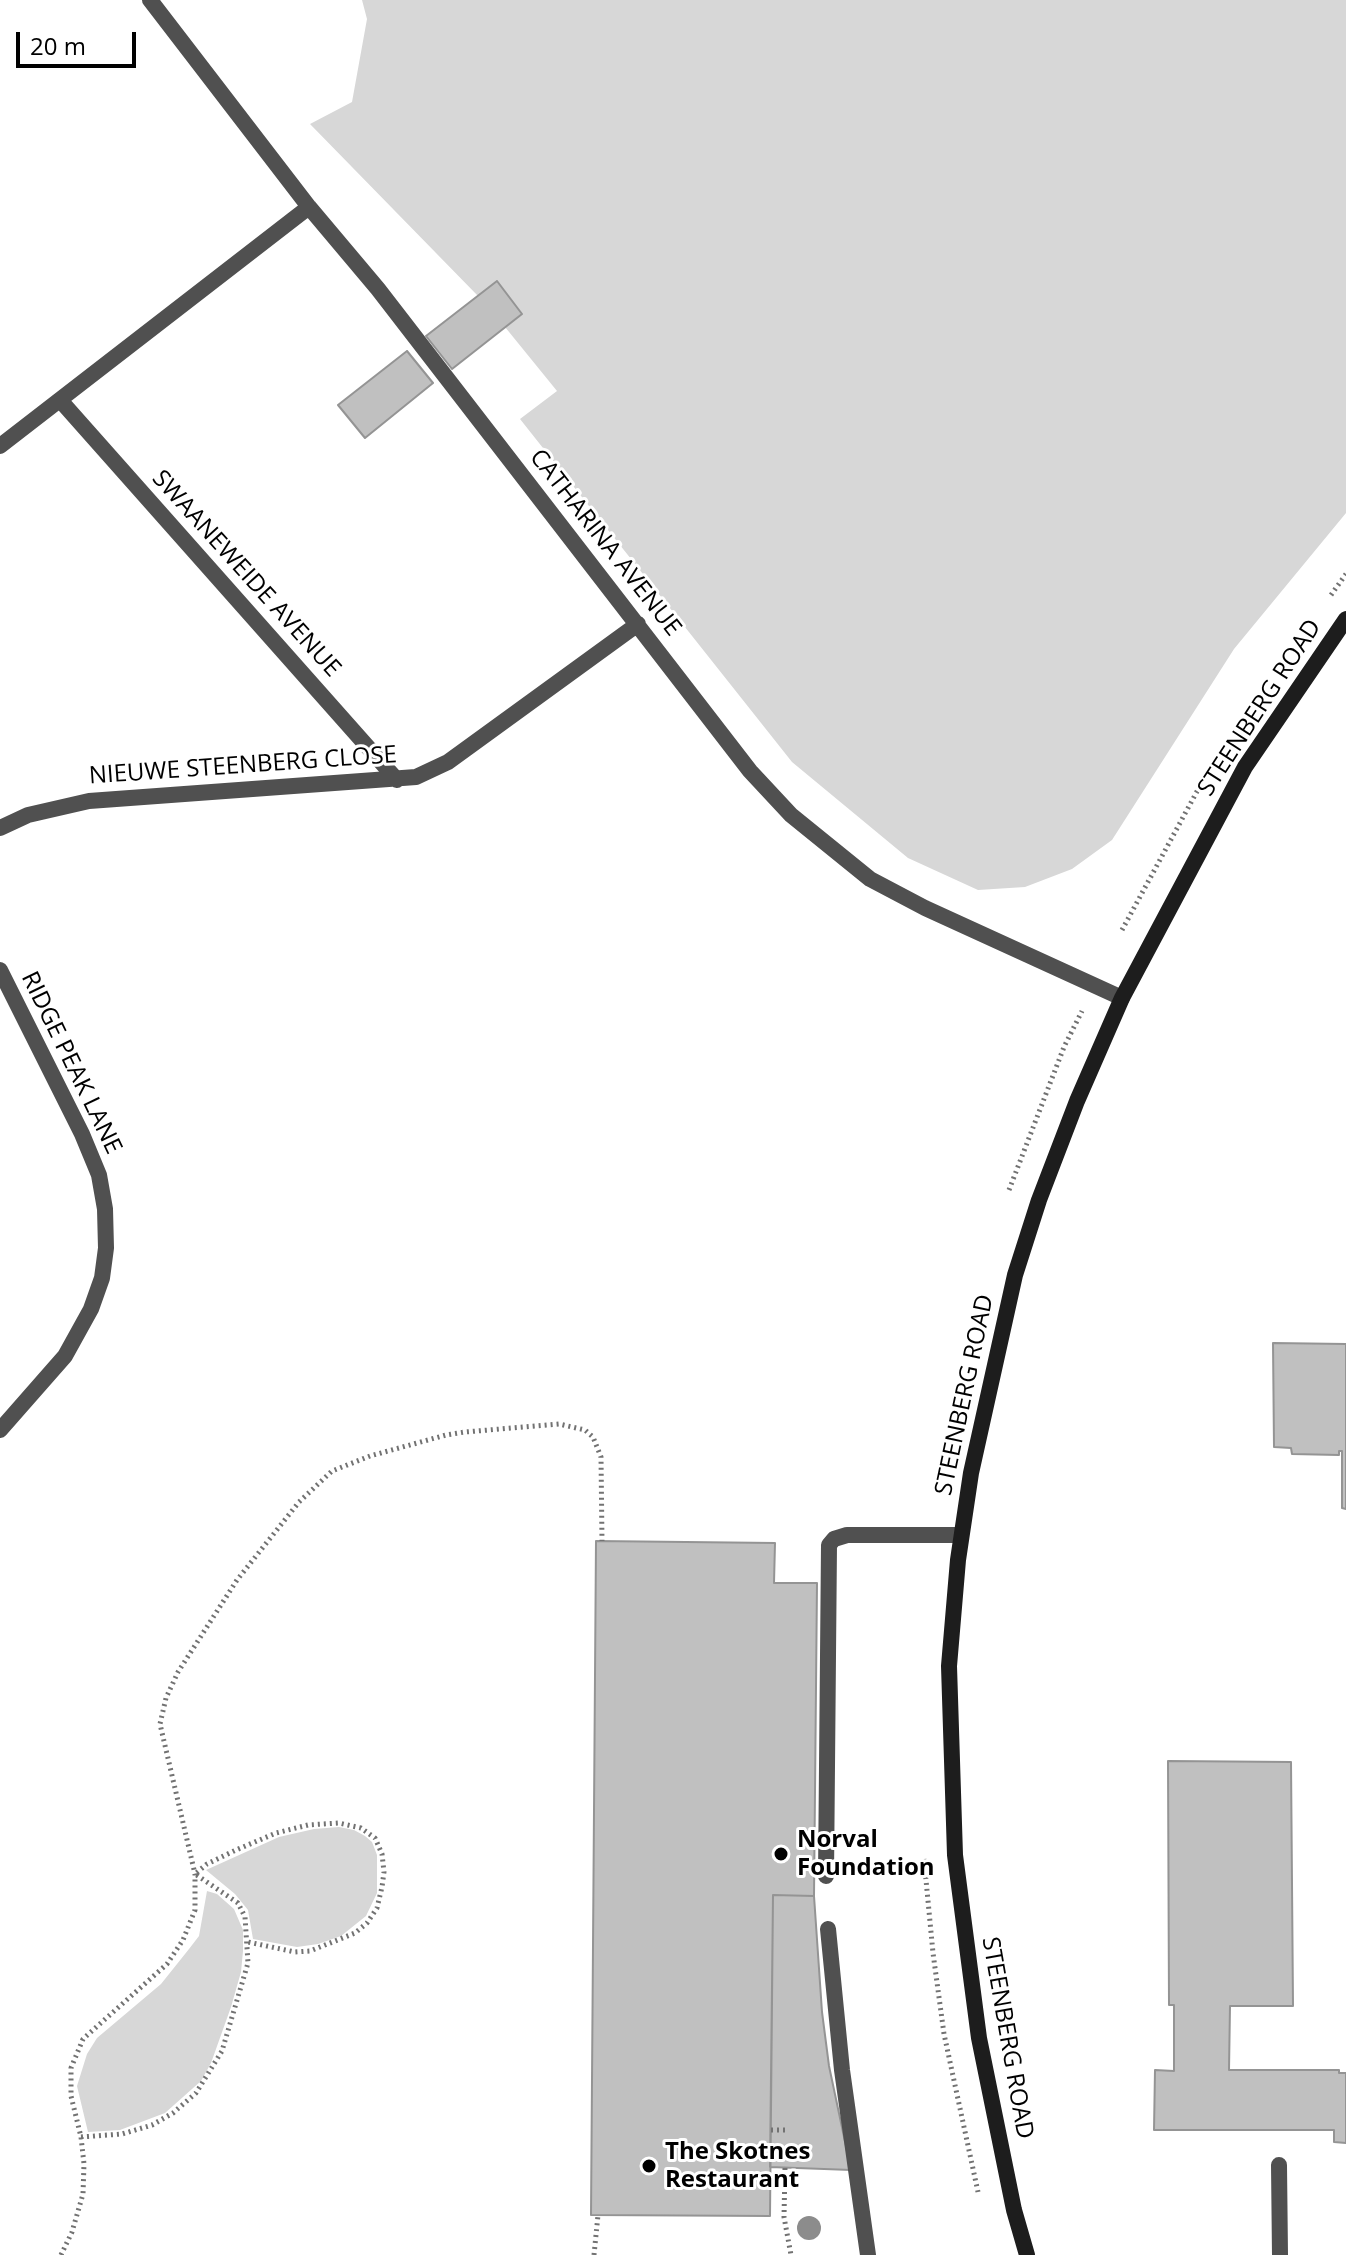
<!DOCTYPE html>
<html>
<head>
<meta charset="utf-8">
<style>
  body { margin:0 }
  #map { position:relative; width:1346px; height:2255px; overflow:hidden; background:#fff; font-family:"Open Sans",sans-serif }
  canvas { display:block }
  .scale { position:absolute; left:16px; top:32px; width:120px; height:36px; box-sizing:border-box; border:4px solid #000; border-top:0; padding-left:10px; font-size:24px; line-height:28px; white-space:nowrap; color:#000; -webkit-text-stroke:6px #fff; paint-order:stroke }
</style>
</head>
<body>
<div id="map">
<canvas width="1346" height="2255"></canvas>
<div class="scale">20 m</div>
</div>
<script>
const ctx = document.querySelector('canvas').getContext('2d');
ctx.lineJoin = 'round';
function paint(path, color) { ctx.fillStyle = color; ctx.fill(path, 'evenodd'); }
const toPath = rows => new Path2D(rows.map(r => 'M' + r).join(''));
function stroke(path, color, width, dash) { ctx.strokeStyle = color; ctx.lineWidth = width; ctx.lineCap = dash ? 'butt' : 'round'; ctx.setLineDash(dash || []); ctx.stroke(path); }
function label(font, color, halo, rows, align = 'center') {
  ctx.font = font + ' "Open Sans",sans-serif'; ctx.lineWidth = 6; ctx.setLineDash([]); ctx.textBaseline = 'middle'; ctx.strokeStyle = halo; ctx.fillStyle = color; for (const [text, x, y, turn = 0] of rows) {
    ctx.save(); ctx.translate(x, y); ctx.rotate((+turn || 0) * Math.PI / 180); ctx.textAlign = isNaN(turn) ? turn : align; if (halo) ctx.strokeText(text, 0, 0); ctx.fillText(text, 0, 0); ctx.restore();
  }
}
const green = toPath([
  [362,0,1346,0,1346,513,1234,649,1112,840,1072,869,1025,887,978,890,908,858,792,762,520,419,557,391,505,327,522,313,497,282,478,296,310,124,352,102,367,19],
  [339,1827,354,1830,365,1836,372,1842,377,1855,377,1893,366,1916,341,1936,318,1944,297,1947,253,1939,248,1910,235,1894,206,1870,279,1837,314,1829],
  [207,1891,217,1894,234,1909,243,1930,243,1951,241,1972,231,2007,211,2063,201,2081,165,2113,120,2130,88,2132,77,2086,87,2054,97,2038,161,1984,189,1949,199,1936]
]);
const building = toPath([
  [497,281,522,314,452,369,426,336,497,281],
  [407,351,433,383,365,438,338,405,407,351],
  [1273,1343,1346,1344,1346,1509,1342,1508,1342,1451,1339,1451,1339,1455,1292,1454,1291,1448,1274,1447,1273,1343],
  [596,1541,775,1543,774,1583,817,1583,814,1896,773,1895,770,2216,591,2215,596,1541],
  [1168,1761,1291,1762,1293,2006,1230,2006,1229,2070,1339,2070,1339,2073,1346,2073,1346,2143,1334,2142,1334,2130,1154,2130,1155,2070,1174,2071,1174,2005,1169,2005,1168,1761],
  [773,1895,814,1896,822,2012,829,2066,851,2170,770,2167,773,1895]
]);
const path = toPath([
  [1331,595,1346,574],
  [1122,930,1201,784],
  [1009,1190,1064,1047,1082,1011],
  [924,1859,933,1953,944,2034,978,2192],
  [771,2130,785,2130],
  [81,2137,122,2134,152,2125,173,2113,196,2093,222,2051,248,1963,245,1917,238,1903,195,1874,207,1864,236,1850,276,1833,308,1825,339,1823,361,1828,375,1838,382,1854,384,1872,382,1887,377,1908,367,1923,355,1933,310,1951,295,1952,248,1942],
  [785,2168,784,2217,791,2255],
  [61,2255,72,2232,83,2194,84,2164,81,2137,71,2096,71,2068,83,2039,167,1964,183,1940,195,1910,195,1874,160,1724,166,1698,178,1672,237,1580,299,1502,332,1471,370,1456,446,1435,465,1432,559,1424,585,1430,593,1437,601,1457,602,1541],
  [594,2255,598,2215]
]);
const lane = toPath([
  [826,1876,829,1545,834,1539,847,1535,961,1535],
  [828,1929,842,2070,868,2255],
  [1279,2165,1280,2255]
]);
const street = toPath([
  [150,0,309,207,378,289,750,771,791,815,870,879,925,908,1122,998],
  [60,400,397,780],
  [0,446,309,207],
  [0,828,28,815,89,801,416,777,448,762,638,624],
  [0,970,82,1134,99,1175,105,1209,106,1248,102,1278,91,1309,65,1356,0,1430]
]);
const secondary = toPath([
  [1027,2255,1014,2210,979,2038,955,1855,949,1666,958,1560,971,1473,1015,1275,1039,1200,1077,1101,1122,998,1245,767,1346,619]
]);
const trees = [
  [809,2228]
];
const markers = [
  [781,1854,8,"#000"],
  [649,2166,8,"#000"]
];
const streetNames = [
  ["CATHARINA AVENUE",605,543,52],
  ["SWAANEWEIDE AVENUE",246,574,48],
  ["STEENBERG ROAD",1260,708,-57],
  ["NIEUWE STEENBERG CLOSE",243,766,-4],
  ["RIDGE PEAK LANE",71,1063,64],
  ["STEENBERG ROAD",965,1395,-78],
  ["STEENBERG ROAD",1007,2038,80]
];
const poiNames = [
  ["Norval",797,1840],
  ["Foundation",797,1868],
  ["The Skotnes",665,2152],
  ["Restaurant",665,2180]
];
paint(green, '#d7d7d7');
paint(building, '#c0c0c0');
stroke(building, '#949494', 2);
stroke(path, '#727272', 5, [2, 4]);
stroke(lane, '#505050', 16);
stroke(street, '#505050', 16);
stroke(secondary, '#1d1d1d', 16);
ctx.fillStyle = '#8c8c8c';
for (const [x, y] of trees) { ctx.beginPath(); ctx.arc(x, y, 12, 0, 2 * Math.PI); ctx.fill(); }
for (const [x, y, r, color] of markers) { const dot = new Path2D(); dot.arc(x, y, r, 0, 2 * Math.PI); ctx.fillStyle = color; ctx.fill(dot); stroke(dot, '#fff', 3); }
label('24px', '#000', '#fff', streetNames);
label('bold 24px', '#000', '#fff', poiNames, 'left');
</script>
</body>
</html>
